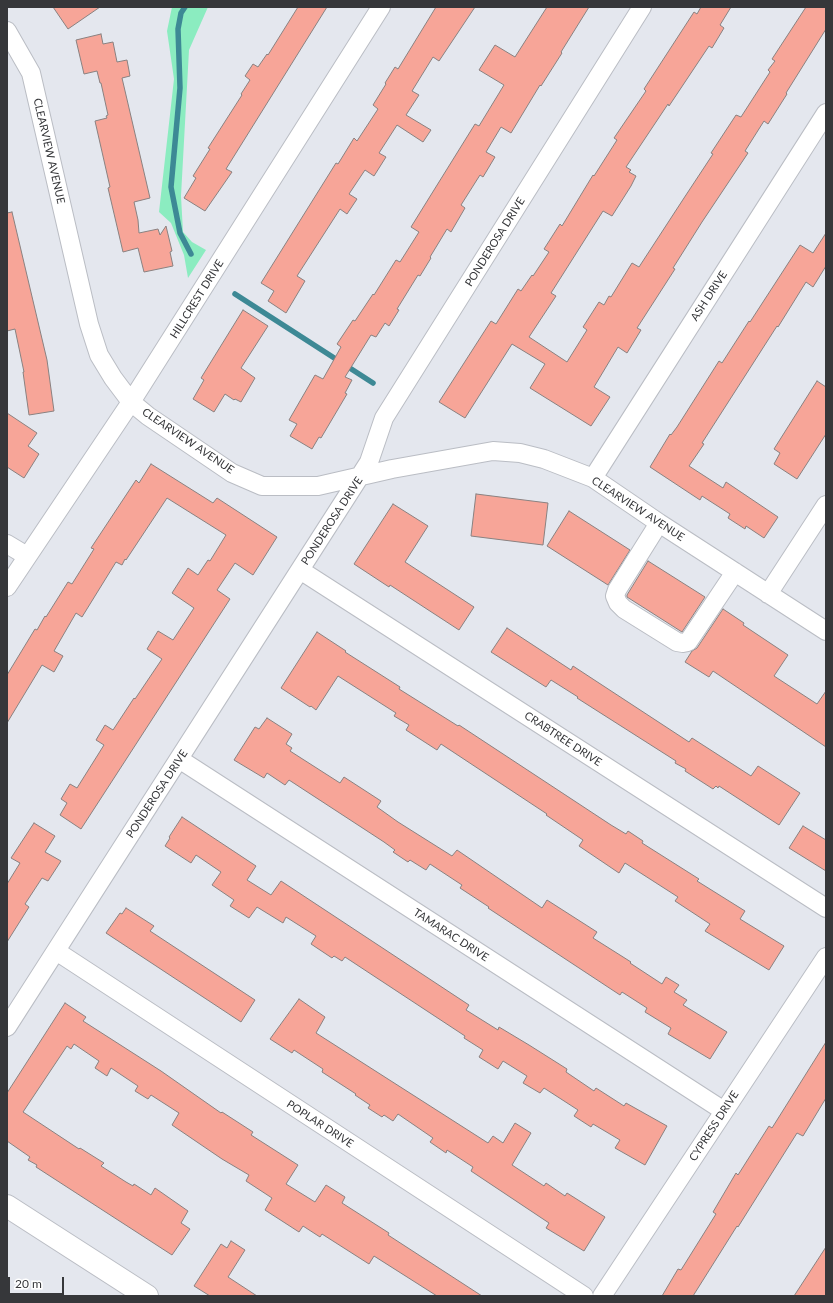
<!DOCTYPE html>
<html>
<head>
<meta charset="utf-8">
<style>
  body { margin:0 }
  #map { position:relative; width:833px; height:1303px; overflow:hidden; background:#e4e7ee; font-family:Lato,sans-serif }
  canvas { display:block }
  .frame { position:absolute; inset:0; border:8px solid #36373a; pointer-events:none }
  .scale { position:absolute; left:8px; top:1277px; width:56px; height:18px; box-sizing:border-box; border:2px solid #36373a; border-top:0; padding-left:5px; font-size:12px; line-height:14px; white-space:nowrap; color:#36373a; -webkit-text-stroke:3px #fff; paint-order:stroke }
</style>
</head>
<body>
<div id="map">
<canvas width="833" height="1303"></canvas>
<div class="frame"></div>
<div class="scale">20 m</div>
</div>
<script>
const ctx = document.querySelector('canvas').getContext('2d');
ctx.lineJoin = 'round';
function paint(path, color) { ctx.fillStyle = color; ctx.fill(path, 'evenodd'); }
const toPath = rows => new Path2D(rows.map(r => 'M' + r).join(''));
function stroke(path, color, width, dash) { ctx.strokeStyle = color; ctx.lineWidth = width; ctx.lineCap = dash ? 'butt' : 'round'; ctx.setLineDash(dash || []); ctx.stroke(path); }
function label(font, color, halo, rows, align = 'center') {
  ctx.font = font + ' Lato,sans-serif'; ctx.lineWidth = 3; ctx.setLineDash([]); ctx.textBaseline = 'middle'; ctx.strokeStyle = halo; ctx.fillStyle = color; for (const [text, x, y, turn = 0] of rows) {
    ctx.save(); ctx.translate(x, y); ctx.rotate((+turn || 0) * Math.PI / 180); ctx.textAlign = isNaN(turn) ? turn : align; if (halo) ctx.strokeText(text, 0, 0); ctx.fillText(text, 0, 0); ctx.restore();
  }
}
const green = toPath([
  [172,7,208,7,189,50,181,196,183,232,192,242,206,250,188,278,184,255,171,223,159,212,174,79,167,31]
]);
const stream = toPath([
  [185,7,181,13,178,29,180,88,171,187,180,233,191,254],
  [235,294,373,383]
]);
const building = toPath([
  [53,7,100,7,68,29,53,7],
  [298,7,327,7,226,169,232,172,205,211,184,198,196,178,193,176,210,149,208,148,242,95,241,94,250,80,245,76,253,64,258,67,267,54,268,55,298,7],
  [436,7,475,7,439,61,433,57,412,91,419,95,406,115,431,130,423,142,397,125,379,153,386,157,374,176,365,170,349,194,357,199,347,214,340,209,297,276,305,281,286,313,268,301,274,291,261,283,336,163,338,164,354,138,357,141,378,109,373,105,386,84,385,83,395,67,398,69,436,7],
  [547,7,589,7,561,52,562,53,541,86,540,85,511,133,501,127,486,152,495,157,483,177,480,175,461,205,465,208,451,232,447,229,430,257,431,258,420,276,418,275,397,309,399,310,389,326,385,323,376,337,371,335,345,377,352,380,345,393,347,394,321,438,319,437,312,449,290,436,297,424,289,420,315,375,323,379,341,347,337,344,353,320,355,321,373,294,374,295,396,260,400,262,419,232,411,227,475,124,479,126,504,85,479,70,495,45,515,57,547,7],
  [701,7,731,7,720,25,724,28,712,48,709,46,669,106,668,104,626,167,631,170,629,172,636,176,631,186,612,216,603,211,551,293,556,296,529,337,567,362,587,330,583,327,599,302,604,305,609,296,611,297,632,263,639,267,684,198,713,154,711,153,736,115,741,117,770,72,768,70,775,61,772,59,806,7,826,7,826,29,786,93,787,94,768,124,764,121,745,151,748,153,702,222,673,268,675,269,637,328,641,330,627,353,618,347,594,387,610,397,591,426,530,388,545,364,512,344,465,418,439,402,491,321,496,324,518,289,521,291,532,275,533,276,549,252,544,249,560,224,562,226,593,175,594,176,617,140,614,138,646,91,644,89,694,12,697,14,701,7],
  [101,34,103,44,113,42,117,62,127,60,130,76,122,78,150,198,134,202,138,220,139,233,158,229,160,235,166,226,172,251,170,252,173,266,144,272,138,248,123,252,108,188,110,187,95,121,107,118,106,116,108,115,101,83,100,83,97,71,84,74,76,40,101,34],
  [12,212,47,360,54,411,29,415,23,372,24,372,15,329,7,331,7,213,12,212],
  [826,233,826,266,813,287,806,282,778,327,777,326,702,443,704,444,689,466,723,488,726,482,778,517,764,538,746,526,745,529,728,518,730,514,702,496,700,500,650,467,670,434,671,435,677,427,719,361,722,363,749,321,750,322,800,245,813,253,826,233],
  [243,310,268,326,241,368,255,378,241,402,235,399,234,400,225,394,214,412,193,399,204,380,201,378,243,310],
  [817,381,826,387,826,434,797,479,774,464,780,453,774,449,817,381],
  [7,413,37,433,28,446,39,454,24,478,7,467,7,413],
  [151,464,213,503,217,498,277,537,253,575,235,563,217,590,230,599,81,829,60,815,67,803,61,799,70,784,77,788,104,745,96,740,105,725,113,730,134,698,135,699,162,659,147,649,158,631,173,640,194,608,172,593,188,568,198,575,208,560,210,561,226,535,167,498,126,560,125,559,122,565,116,562,82,617,76,613,54,651,63,656,54,672,42,665,7,723,7,675,35,629,37,630,45,616,46,617,68,582,72,584,94,549,91,548,136,480,139,483,151,464],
  [476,494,548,503,543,545,471,536,476,494],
  [393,504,428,526,405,562,474,607,459,630,390,585,389,587,354,564,393,504],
  [569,511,630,550,608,585,547,546,569,511],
  [648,561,705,597,682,632,627,597,627,595,648,561],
  [723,609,744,623,743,625,788,655,774,676,817,704,826,691,826,747,713,671,709,677,685,662,692,651,697,648,723,609],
  [507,628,571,670,573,666,689,742,692,738,751,776,758,766,800,793,779,825,719,786,718,788,716,786,713,789,685,771,686,769,675,763,676,761,577,698,578,697,551,680,546,687,491,652,507,628],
  [317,632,346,651,345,652,400,687,399,689,458,726,459,725,611,825,626,834,628,831,643,841,642,843,699,879,697,881,745,911,740,919,784,946,769,970,705,931,710,924,675,901,678,897,625,863,619,873,579,846,583,840,546,815,547,814,441,744,437,750,406,730,409,725,394,716,396,713,338,676,316,710,311,706,310,707,281,688,317,632],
  [267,718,292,734,286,744,292,748,290,751,340,783,344,777,381,801,377,807,398,822,452,856,457,850,542,908,547,900,597,932,593,938,631,962,630,963,662,984,666,977,679,985,674,992,687,1000,683,1005,727,1032,710,1059,668,1034,671,1028,645,1012,647,1008,622,992,620,995,488,908,489,907,460,888,462,885,430,864,426,870,410,860,408,862,393,852,395,850,384,842,289,780,285,785,267,773,264,778,234,760,255,727,259,729,267,718],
  [182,817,256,866,247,880,271,895,281,881,469,1005,466,1010,498,1030,499,1027,529,1045,567,1069,566,1072,594,1091,596,1088,624,1106,626,1103,667,1126,645,1165,615,1148,620,1140,593,1124,591,1127,574,1116,578,1110,544,1088,540,1093,523,1083,527,1076,503,1061,498,1069,479,1057,483,1050,464,1038,465,1036,345,957,342,961,334,956,332,958,311,944,316,936,286,917,283,923,257,907,249,918,230,906,234,900,212,885,221,872,196,855,191,863,165,846,170,838,169,837,182,817],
  [34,823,55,836,45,852,61,861,48,881,42,878,25,904,29,907,7,942,7,884,20,863,11,858,34,823],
  [803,826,826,840,826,871,789,848,803,826],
  [126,908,154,926,150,931,255,1000,241,1022,106,933,120,913,122,914,126,908],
  [299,999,325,1017,316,1033,488,1143,493,1136,503,1143,515,1123,531,1133,512,1165,544,1186,546,1183,565,1196,567,1193,605,1217,584,1251,546,1228,549,1223,471,1171,473,1167,447,1150,446,1153,430,1142,433,1138,398,1114,393,1121,384,1115,382,1117,368,1108,370,1105,355,1095,356,1094,322,1072,323,1069,294,1050,292,1053,270,1039,299,999],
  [65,1003,86,1017,83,1021,161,1071,221,1113,222,1112,253,1132,251,1135,298,1165,286,1184,315,1202,326,1185,345,1197,342,1203,389,1233,388,1235,482,1296,437,1296,374,1256,369,1264,322,1234,320,1237,303,1226,299,1232,265,1210,272,1198,246,1181,249,1175,222,1159,172,1125,179,1113,151,1095,148,1099,135,1091,138,1086,111,1068,107,1076,95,1068,99,1061,74,1044,71,1049,67,1046,23,1112,79,1149,80,1148,104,1163,101,1166,126,1182,133,1186,134,1184,151,1195,155,1188,188,1211,181,1223,190,1229,172,1255,36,1167,37,1165,28,1160,30,1157,7,1141,7,1093,65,1003],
  [826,1042,826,1098,803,1136,797,1133,738,1227,737,1226,693,1296,662,1296,678,1269,681,1270,716,1214,713,1212,736,1173,738,1175,769,1126,772,1128,826,1042],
  [231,1241,245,1250,228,1277,257,1296,210,1296,194,1286,221,1244,227,1248,231,1241],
  [826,1247,826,1296,794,1296,826,1247]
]);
const minor = toPath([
  [7,31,31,73,89,324,99,355,113,378,131,402,148,416,232,473,262,486,318,486,392,469,493,451,520,453,544,459,593,478,659,523,826,631],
  [593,478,826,113],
  [659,523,617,590,615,596,618,603,624,609,677,642,683,643,688,642,735,572],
  [7,544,27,556],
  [300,570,826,908],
  [7,587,131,402,381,7],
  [768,594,826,505],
  [179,759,724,1111],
  [56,951,584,1296],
  [7,1027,369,462,384,418,642,7],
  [602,1296,826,957]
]);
const major = toPath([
  [7,1206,147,1296]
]);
const streetNames = [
  ["CLEARVIEW AVENUE",49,151,77],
  ["PONDEROSA DRIVE",495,242,-58],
  ["ASH DRIVE",709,296,-57],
  ["HILLCREST DRIVE",197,299,-58],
  ["CLEARVIEW AVENUE",188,441,34],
  ["CLEARVIEW AVENUE",638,509,33],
  ["PONDEROSA DRIVE",332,521,-57],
  ["CRABTREE DRIVE",563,739,33],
  ["PONDEROSA DRIVE",157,794,-57],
  ["TAMARAC DRIVE",451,935,33],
  ["POPLAR DRIVE",320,1124,33],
  ["CYPRESS DRIVE",714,1126,-57]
];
paint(green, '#8becc0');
stroke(stream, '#3d8995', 5.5);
paint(building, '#f7a598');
stroke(building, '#898180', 1);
stroke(minor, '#babdc4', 20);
stroke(major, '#babdc4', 24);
stroke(minor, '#fff', 18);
stroke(major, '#fff', 22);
label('11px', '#36373a', '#fff', streetNames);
</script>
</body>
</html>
